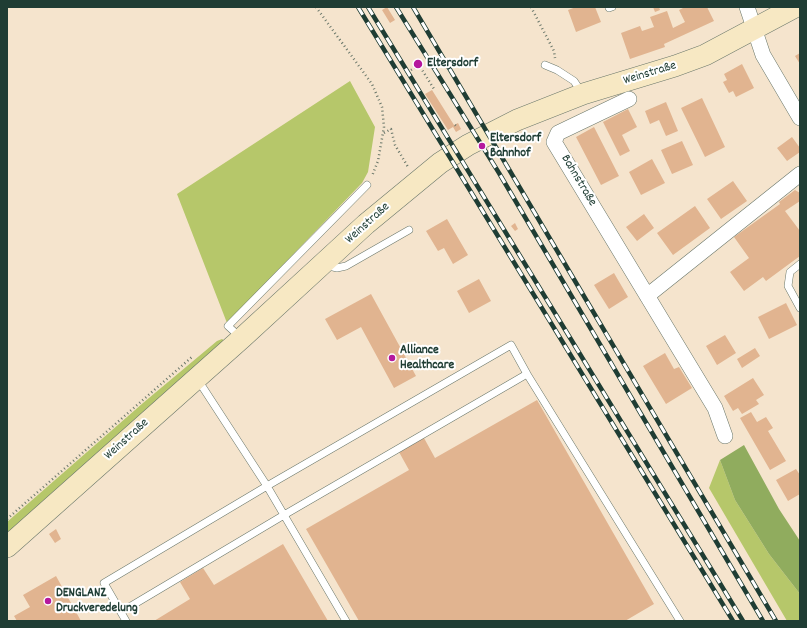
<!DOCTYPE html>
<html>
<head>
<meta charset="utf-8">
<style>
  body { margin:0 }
  #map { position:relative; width:807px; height:628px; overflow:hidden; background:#f5e4cd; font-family:Dekko,sans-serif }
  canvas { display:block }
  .frame { position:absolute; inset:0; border:8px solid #1f3d34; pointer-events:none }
</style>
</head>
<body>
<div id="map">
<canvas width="807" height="628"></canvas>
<div class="frame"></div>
</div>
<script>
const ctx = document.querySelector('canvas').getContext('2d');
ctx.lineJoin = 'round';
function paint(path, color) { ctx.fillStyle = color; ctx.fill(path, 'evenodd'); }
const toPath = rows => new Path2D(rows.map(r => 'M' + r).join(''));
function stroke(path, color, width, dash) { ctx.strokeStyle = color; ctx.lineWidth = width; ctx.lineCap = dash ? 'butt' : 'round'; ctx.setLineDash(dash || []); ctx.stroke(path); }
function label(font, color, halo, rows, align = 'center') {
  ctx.font = font + ' Dekko,sans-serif'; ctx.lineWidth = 4; ctx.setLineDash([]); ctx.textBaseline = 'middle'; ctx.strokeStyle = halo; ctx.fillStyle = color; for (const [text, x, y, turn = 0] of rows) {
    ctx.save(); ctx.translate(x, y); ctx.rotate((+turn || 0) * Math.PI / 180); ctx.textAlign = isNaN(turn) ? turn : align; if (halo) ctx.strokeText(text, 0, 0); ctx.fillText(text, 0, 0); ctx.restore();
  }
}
const green = toPath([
  [350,81,375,127,368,172,362,183,227,323,177,194],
  [222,339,225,341,7,535,7,522,143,403,217,341],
  [720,460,735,500,769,554,800,594,800,621,787,621,709,488]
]);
const forest = toPath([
  [744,445,779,509,800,541,800,594,769,554,735,500,720,460]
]);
const building = toPath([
  [387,7,395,20,390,23,382,10],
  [576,7,595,7,601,22,576,32,568,10],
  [653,7,659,7,660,10,655,12],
  [685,7,707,7,714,21,664,44,665,47,630,59,621,33,640,26,642,31,654,27,650,17,667,11,673,28,685,22,679,10],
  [800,53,800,64,795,56],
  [742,64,754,88,736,97,733,91,729,93,723,82,727,80,724,74],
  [432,90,454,125,458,123,461,129,456,132,453,127,448,130,425,94],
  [702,98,725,147,705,157,681,108],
  [666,102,678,131,666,136,659,120,650,124,645,111],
  [628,109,637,127,622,135,630,151,620,156,603,122],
  [594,127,619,176,601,185,576,137],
  [792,137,800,148,800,152,787,161,777,148],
  [682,141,693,165,672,174,661,150],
  [652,159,665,183,641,195,629,172],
  [733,181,747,201,721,219,707,199],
  [795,190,800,193,800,201,785,211,800,231,800,256,766,281,763,277,744,291,730,272,749,258,734,237,780,204,779,202],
  [695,206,710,228,673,255,657,233],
  [644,214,654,228,637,241,626,227],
  [447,219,468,255,453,264,444,248,438,251,426,231],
  [515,223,518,229,515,231,511,226],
  [614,273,628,297,609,309,594,285],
  [479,279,491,301,469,313,457,291],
  [371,294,416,376,394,388,361,327,337,340,325,319],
  [786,303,797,325,769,339,758,317],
  [725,335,736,353,717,365,706,346],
  [755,348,760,356,742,368,737,359],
  [665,353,674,369,679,367,692,388,666,404,643,366],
  [753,378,764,395,756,400,759,404,742,414,738,408,733,411,724,396],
  [537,400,654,604,625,621,359,621,306,529,409,470,399,452,424,438,435,458],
  [751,412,757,422,766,417,773,428,768,431,786,461,770,470,740,418],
  [796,469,800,475,800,494,788,501,776,480],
  [56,529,61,539,55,543,49,534],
  [283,544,328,621,154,621,190,599,180,582,203,568,214,585],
  [56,576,81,621,17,621,14,616,30,607,23,595]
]);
const path = toPath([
  [316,7,372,84,382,107,384,127,378,161,372,176],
  [531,7,554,51,555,58],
  [411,70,419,65,434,89],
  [455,125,457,127],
  [384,133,391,129,395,145,408,167],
  [7,519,193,356]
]);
const lane = toPath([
  [609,8,612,7],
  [545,65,557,70,574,81,582,93],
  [800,264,790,272,788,286,800,308],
  [325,265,337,268,346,266,409,230],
  [240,337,228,326,367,185],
  [527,374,680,621],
  [121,612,284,515,346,621],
  [126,621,104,583,267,486,284,515,527,374,511,345,267,486,198,380]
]);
const street = toPath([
  [747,7,763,55,800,118],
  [629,99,558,133,554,142,715,408,725,436],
  [647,296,800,174]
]);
const secondary = toPath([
  [7,547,242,338,366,224,440,163,468,145,517,120,583,94,675,66,705,55,795,7]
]);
const rail = toPath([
  [358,7,733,621],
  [368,7,743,621],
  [396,7,499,173,763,621],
  [413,7,776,621]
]);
const markers = [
  [418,64,5,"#b5179e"],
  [482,146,4,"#b5179e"],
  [392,358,4,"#b5179e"],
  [48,601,4,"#b5179e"]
];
const poiNames = [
  ["Eltersdorf",427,64],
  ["Eltersdorf",490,139],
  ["Bahnhof",490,154],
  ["Alliance",400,351],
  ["Healthcare",400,366],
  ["DENGLANZ",56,594],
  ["Druckveredelung",56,609]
];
const streetNames = [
  ["Weinstraße",650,74,-17],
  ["Bahnstraße",578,181,59],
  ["Weinstraße",368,224,-42],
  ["Weinstraße",127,440,-42]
];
paint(green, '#b6c76a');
paint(forest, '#90ac5e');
paint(building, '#e1b490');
stroke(lane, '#6a776a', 8);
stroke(street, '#6a776a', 16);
stroke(secondary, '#6a776a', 22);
stroke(path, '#6a776a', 2.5, [1, 3]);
stroke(lane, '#fff', 7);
stroke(street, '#fff', 15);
stroke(secondary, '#f7e8c3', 21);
stroke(rail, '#1f3d34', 4.5);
stroke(rail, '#fff', 3, [9]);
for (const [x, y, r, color] of markers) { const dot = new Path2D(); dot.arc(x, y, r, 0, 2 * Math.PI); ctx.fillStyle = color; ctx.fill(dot); stroke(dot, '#fff', 1.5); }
label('bold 13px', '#1f3d34', '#fff', poiNames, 'left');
label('13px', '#1f3d34', '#fff', streetNames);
</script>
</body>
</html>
